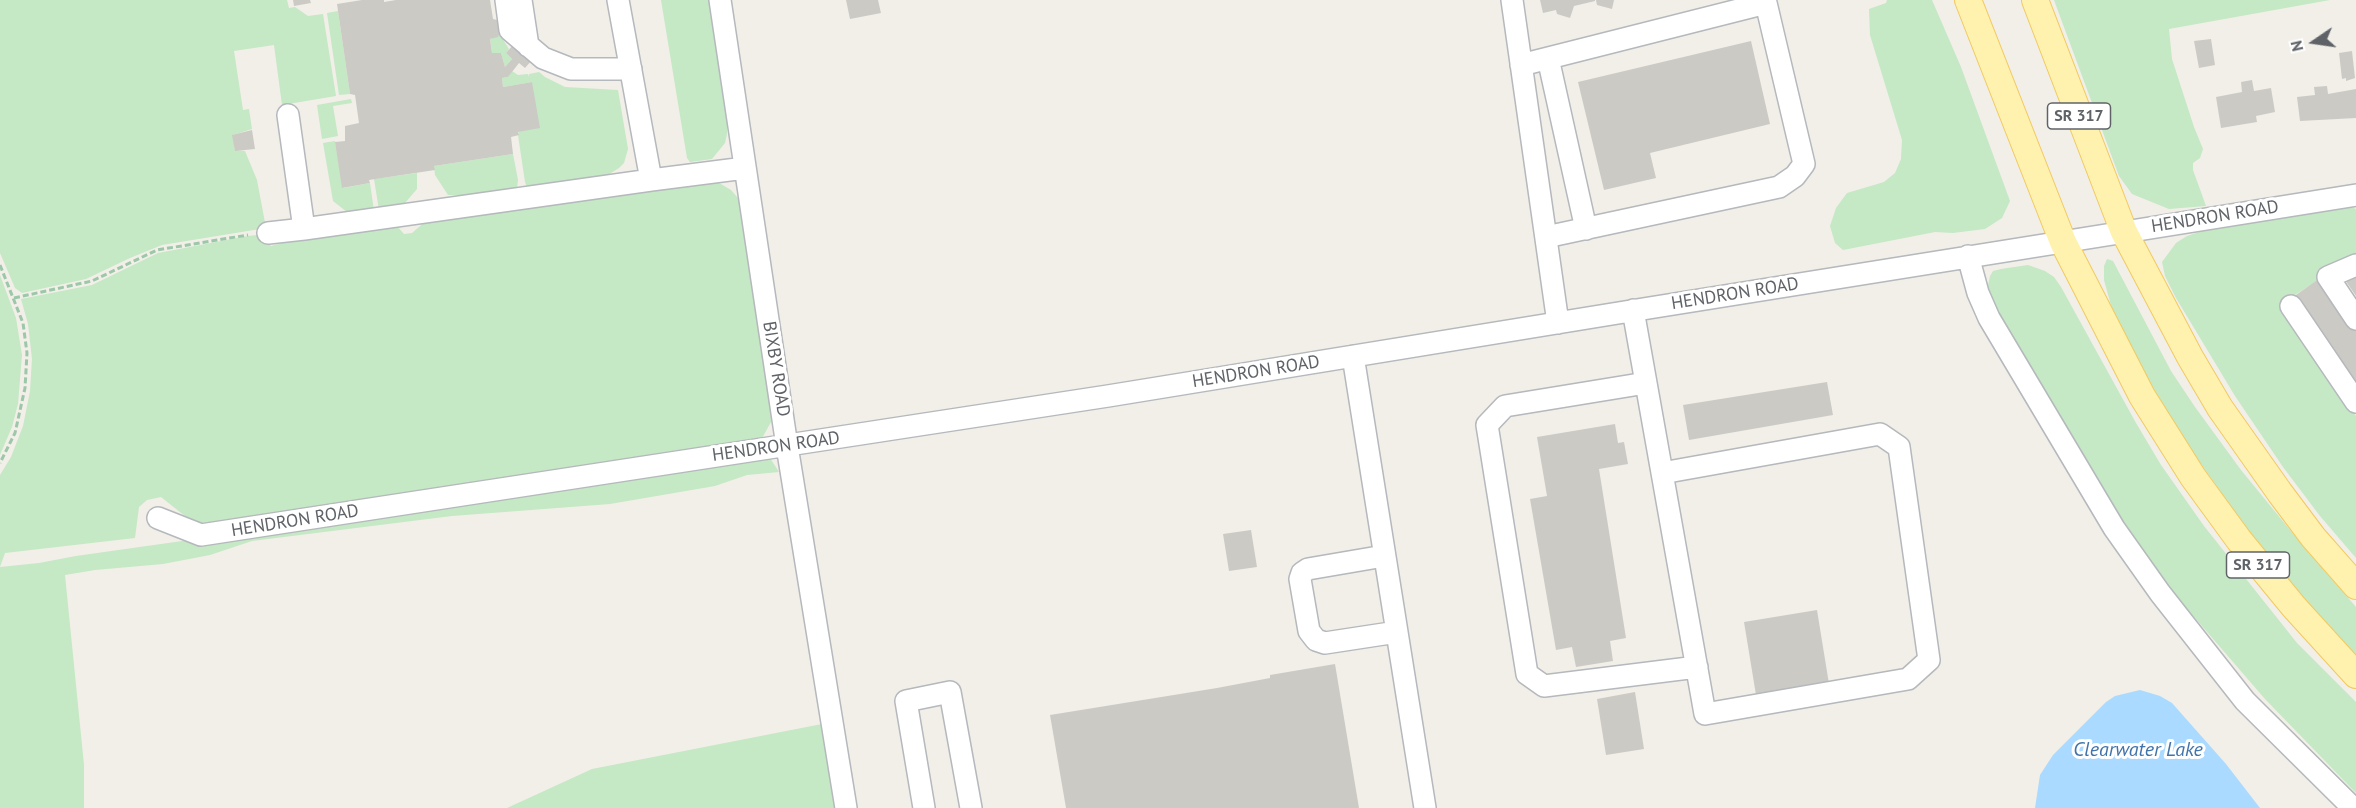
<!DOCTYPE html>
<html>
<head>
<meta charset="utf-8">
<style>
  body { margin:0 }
  #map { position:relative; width:2356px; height:808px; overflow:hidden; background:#f1efe8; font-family:"PT Sans",sans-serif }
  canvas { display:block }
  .north { position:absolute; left:2284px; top:12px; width:60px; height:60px; -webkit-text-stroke:4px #fff; paint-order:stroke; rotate:257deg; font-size:16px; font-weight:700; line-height:24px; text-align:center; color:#5f6368 }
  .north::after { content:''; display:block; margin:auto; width:21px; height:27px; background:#5f6368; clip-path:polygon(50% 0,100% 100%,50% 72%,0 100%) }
</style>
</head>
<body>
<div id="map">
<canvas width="2356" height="808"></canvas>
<div class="north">N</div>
</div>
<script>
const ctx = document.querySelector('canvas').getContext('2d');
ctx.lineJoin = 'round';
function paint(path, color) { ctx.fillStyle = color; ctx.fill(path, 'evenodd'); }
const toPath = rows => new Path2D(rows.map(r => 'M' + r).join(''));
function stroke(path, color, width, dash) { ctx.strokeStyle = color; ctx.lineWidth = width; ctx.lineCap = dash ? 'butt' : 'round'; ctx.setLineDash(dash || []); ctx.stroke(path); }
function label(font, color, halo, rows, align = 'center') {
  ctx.font = font + ' "PT Sans",sans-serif'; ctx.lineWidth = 6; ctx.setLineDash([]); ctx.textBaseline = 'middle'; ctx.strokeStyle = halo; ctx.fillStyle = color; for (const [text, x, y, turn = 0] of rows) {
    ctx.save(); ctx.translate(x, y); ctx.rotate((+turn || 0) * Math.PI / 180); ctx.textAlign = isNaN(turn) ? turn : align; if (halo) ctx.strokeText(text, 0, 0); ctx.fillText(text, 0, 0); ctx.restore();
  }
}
const green = toPath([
  [0,0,287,0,289,8,295,7,308,16,323,14,336,96,282,105,274,45,234,51,243,110,249,109,252,129,233,135,235,150,245,151,257,180,266,228,162,245,130,258,86,279,22,293,15,288,0,253],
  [661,0,709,0,727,113,727,134,725,143,712,159,690,162,687,158],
  [1887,0,1932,0,1961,67,2010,201,2002,218,1985,229,1953,233,1935,232,1843,250,1835,243,1830,226,1836,208,1847,193,1884,182,1895,173,1901,159,1902,140,1870,35,1869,9,1886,3],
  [2054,0,2330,0,2169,29,2172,59,2194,127,2203,149,2200,158,2193,163,2193,170,2206,206,2169,209,2132,194,2119,176],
  [338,11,350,94,339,95,327,13],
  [500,35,509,49,506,53,512,59,505,67,501,53,492,53,490,39],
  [512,71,518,75,528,74,529,77,529,74,539,72,545,77,565,87,618,90,628,149,624,163,619,168,606,176,527,187,525,182,518,135,532,82,503,87,502,78,508,77],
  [351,99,352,103,333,106,338,136,322,139,317,105],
  [335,141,343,188,370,183,374,211,347,212,333,201,323,143],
  [513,154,518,180,517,188,464,195,448,195,435,175,434,166],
  [417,173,417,189,405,203,379,210,374,179],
  [714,180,731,190,738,198,742,214,771,413,771,422,761,440,203,524,195,524,161,497,147,500,139,507,135,538,5,553,0,567,39,563,76,556,770,458,779,472,747,475,715,486,610,504,452,516,252,541,210,555,163,564,95,570,65,575,84,765,84,808,0,808,0,475,11,457,23,426,30,391,32,359,28,324,21,299,92,285,158,253,248,236,267,234,268,243,271,246,296,239,397,226,404,234,412,233,427,220],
  [2349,206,2356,209,2356,256,2279,305,2356,416,2356,558,2320,516,2283,467,2235,396,2176,298,2165,276,2162,262,2176,243,2187,236,2202,231],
  [2107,259,2113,261,2171,371,2195,407,2241,470,2308,552,2356,607,2356,657,2270,561,2186,443,2127,344,2112,309,2104,280,2104,266],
  [2028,265,2045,271,2054,277,2061,287,2136,423,2161,465,2204,526,2297,643,2356,702,2356,793,2265,699,2176,596,2086,468,1997,321,1988,285,1990,276,1993,271,2001,269],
  [0,275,16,318,22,355,18,404,12,427,0,455],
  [822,724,836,808,507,808,592,769]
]);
const water = toPath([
  [2140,690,2160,696,2172,703,2226,764,2260,808,2035,808,2040,775,2053,755,2106,702,2115,696]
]);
const building = toPath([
  [293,0,310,0,311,3,294,6],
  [362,0,384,0,384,2,396,0,490,0,493,19,497,20,500,33,498,37,490,39,492,53,501,53,505,67,512,59,506,53,513,45,532,60,525,68,519,63,508,77,502,78,503,87,532,82,540,128,518,132,519,135,511,137,513,154,434,166,435,170,369,180,370,183,342,188,335,142,345,141,345,126,359,123,355,95,350,94,337,4],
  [846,0,878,0,881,13,850,19],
  [1540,0,1595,0,1595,1,1574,6,1570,18,1557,14,1556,10,1543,13],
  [1596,0,1614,0,1612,9,1597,5],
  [2211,39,2215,65,2199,68,2194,41],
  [1751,41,1770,124,1650,153,1656,178,1604,190,1578,82],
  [2352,51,2355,78,2346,81,2346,78,2342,79,2339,53],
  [2252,80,2254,91,2271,88,2275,112,2256,116,2257,122,2221,128,2216,97,2242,92,2241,82],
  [2327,86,2328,94,2356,89,2356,118,2300,121,2297,97,2315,95,2314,87],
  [252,130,255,149,235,151,232,135],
  [2356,273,2356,296,2345,280],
  [2323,276,2356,324,2356,389,2293,297],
  [1827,382,1833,415,1689,440,1683,405],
  [1615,424,1618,443,1624,442,1628,464,1599,469,1626,638,1610,641,1613,661,1576,667,1572,647,1556,650,1530,499,1547,496,1537,437],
  [1251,530,1257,567,1229,571,1223,534],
  [1817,610,1829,684,1756,695,1744,622],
  [1335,664,1359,808,1066,808,1050,715,1217,688,1270,678,1270,675],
  [1635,692,1644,749,1606,755,1597,699]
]);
const path = toPath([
  [0,265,23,323,27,353,25,388,15,433,0,463],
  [14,298,92,281,157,250,248,235]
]);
const minor = toPath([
  [506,0,510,30,543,58,571,69,631,69],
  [521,0,528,46],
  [618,0,651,180,745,168],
  [720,0,787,446,846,808],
  [1512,0,1558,323],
  [1548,58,1586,229],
  [1521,65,1766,3,1804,164,1795,176,1779,187,1546,237],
  [288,115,304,229,651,180],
  [268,233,304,229],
  [1968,256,1978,293,1989,318,2114,528,2160,593,2245,701,2353,808],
  [2356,265,2328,277,2356,319],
  [2291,306,2356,402],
  [1633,310,1705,714,1908,679,1929,660,1899,447,1880,434,1662,473],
  [1353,356,1425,808],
  [1646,383,1505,406,1487,425,1527,674,1544,686,1697,667],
  [158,518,201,535,1108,396,1649,308,2356,195],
  [1384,556,1308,569,1302,573,1300,579,1309,631,1316,640,1325,643,1397,632],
  [924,808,906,701,950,692,971,808]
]);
const major = toPath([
  [1968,0,2063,242,2142,396,2193,477,2239,540,2294,607,2356,675],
  [2035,0,2124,232,2190,357,2220,408,2280,493,2313,537,2356,586]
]);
const shields = [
  [2079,116,63],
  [2258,565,63]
];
const shieldNames = [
  ["SR 317",2079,116],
  ["SR 317",2258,565]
];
const streetNames = [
  ["HENDRON ROAD",2215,217,-9],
  ["HENDRON ROAD",1735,294,-9],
  ["BIXBY ROAD",776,369,81],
  ["HENDRON ROAD",1256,372,-9],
  ["HENDRON ROAD",776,447,-8],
  ["HENDRON ROAD",295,521,-9]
];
const waterNames = [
  ["Clearwater Lake",2138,750]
];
paint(green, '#c5e8c5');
paint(water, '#aadaff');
paint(building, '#cccac5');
stroke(minor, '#b5b8bc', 24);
stroke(major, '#f2c960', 28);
stroke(path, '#9cc7a9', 3, [6, 3]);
stroke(minor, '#fff', 21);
stroke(major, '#fff2af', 26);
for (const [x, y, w] of shields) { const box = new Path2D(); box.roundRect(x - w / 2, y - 13, w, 26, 4.5); ctx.fillStyle = '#fff'; ctx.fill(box); stroke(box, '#5f6368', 1.5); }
label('bold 16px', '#5f6368', null, shieldNames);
label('18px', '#5f6368', '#fff', streetNames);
label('italic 20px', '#4174aa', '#fff', waterNames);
</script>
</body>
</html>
